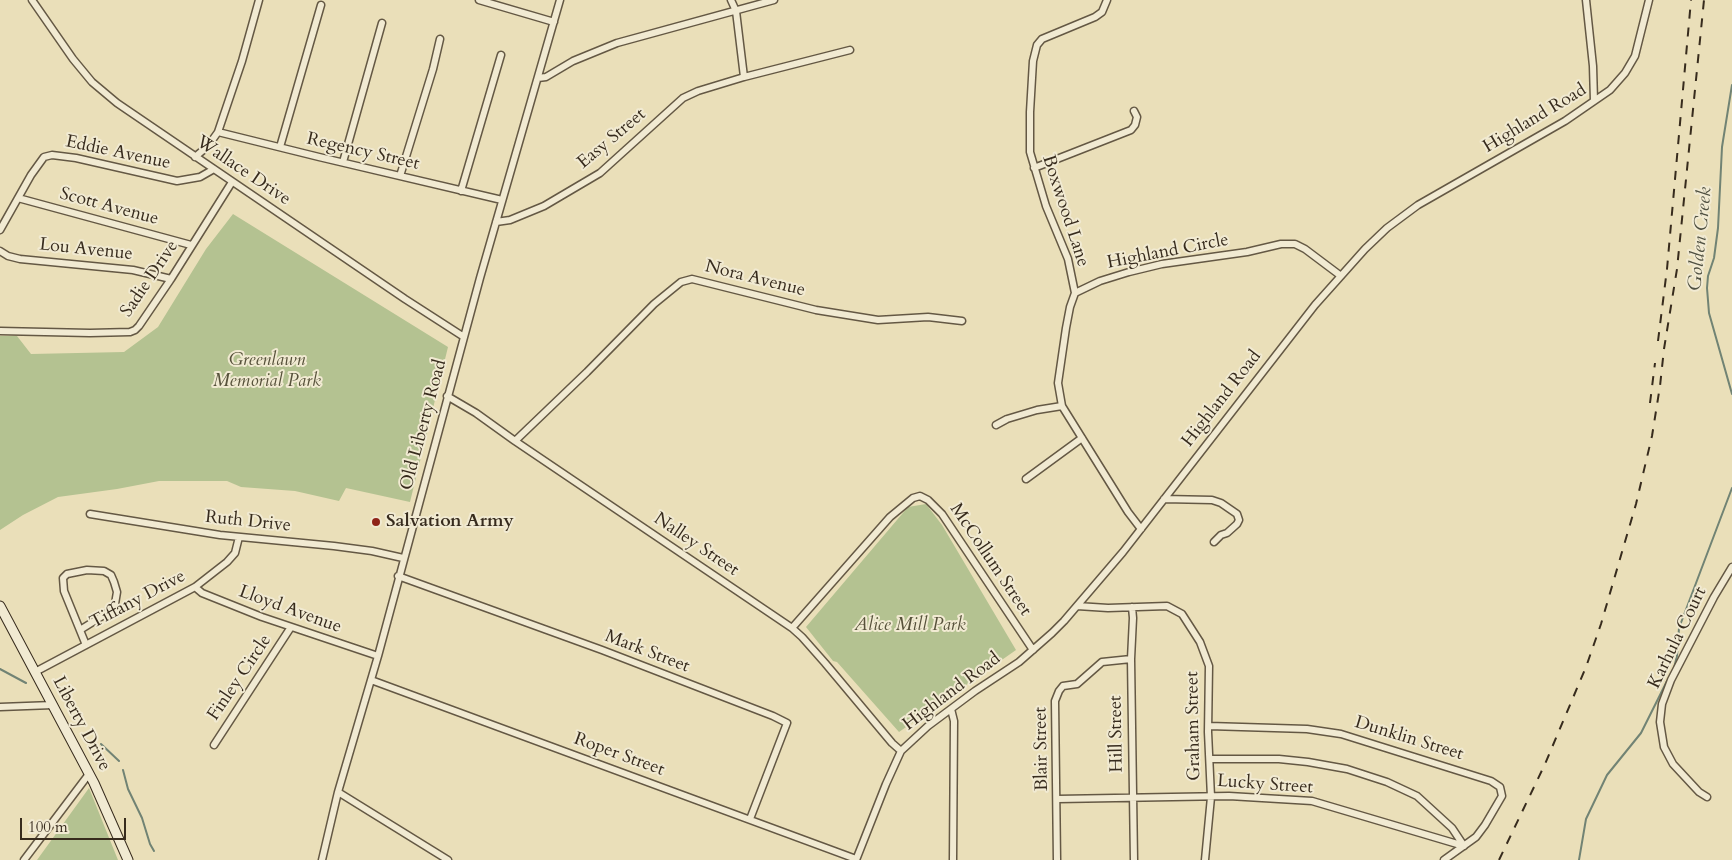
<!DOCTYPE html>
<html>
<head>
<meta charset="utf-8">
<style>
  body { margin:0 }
  #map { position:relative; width:1732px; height:860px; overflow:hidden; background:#eadfb9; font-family:Cardo,serif }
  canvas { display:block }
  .scale { position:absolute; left:20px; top:818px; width:106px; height:22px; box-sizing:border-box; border:2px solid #372b1d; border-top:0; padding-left:6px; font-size:15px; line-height:18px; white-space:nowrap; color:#372b1d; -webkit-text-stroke:4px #f1ead2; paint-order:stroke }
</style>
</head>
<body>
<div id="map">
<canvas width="1732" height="860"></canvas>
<div class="scale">100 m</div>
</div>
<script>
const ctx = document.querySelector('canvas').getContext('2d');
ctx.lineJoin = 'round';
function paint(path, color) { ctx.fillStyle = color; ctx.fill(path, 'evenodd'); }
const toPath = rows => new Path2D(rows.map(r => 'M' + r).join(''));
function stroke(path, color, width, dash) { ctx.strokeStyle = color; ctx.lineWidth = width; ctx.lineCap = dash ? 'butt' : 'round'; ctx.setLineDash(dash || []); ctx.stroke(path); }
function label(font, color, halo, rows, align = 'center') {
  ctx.font = font + ' Cardo,serif'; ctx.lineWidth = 4; ctx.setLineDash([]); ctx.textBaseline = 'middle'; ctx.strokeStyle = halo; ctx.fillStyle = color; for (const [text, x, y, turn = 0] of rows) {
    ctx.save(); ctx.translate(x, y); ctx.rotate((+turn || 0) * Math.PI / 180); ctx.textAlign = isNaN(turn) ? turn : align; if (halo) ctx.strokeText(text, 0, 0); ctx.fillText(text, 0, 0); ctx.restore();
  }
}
const green = toPath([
  [233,214,448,347,410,502,346,488,339,501,295,491,241,487,227,481,159,481,117,489,58,497,23,515,0,530,0,336,17,336,31,354,124,352,158,327,206,249],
  [926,504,942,525,1016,650,899,732,837,662,833,661,806,627,908,507],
  [89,788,118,860,37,860]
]);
const stream = toPath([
  [1732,85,1722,147,1718,228,1714,258,1708,276,1707,288,1709,313,1732,394],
  [1674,668,1677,656,1679,628,1732,488],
  [0,669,26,683],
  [60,692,69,698],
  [101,744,119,761],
  [123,770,128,789,142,818,150,844,154,851],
  [1579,860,1586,819,1607,775,1641,733,1667,681]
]);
const minor = toPath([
  [32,0,73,59,92,82,117,103,405,299,464,337],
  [479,0,554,22],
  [731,0,736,11,744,77],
  [1586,0,1593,66,1594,101],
  [538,78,546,77,573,61,617,43,774,0],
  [218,132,319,157,502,200],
  [280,147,321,5],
  [195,157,208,146,218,132,242,61,259,0],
  [343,162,382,23],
  [1034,168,1131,130,1135,125,1137,117,1134,111],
  [400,176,433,69,440,39],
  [461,191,501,55],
  [18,198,191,245],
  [496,222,510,220,544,206,600,173,683,98,698,91,744,77,850,50],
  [0,230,31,175,44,157,52,155,76,158,177,181,200,177,214,169],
  [0,251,8,256,20,259,133,270,171,279],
  [1075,293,1068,259,1046,206,1030,152,1030,112,1033,61,1037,45,1042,39,1095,17,1102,12,1107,0],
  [0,331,90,333,130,332,135,330,139,326,171,279,232,182],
  [447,396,476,413,515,441,792,628,802,637,825,663,892,743,901,751],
  [996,425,1007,419,1037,410,1062,406],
  [515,441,587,372,654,304,681,282,692,279,816,310,878,320,928,317,962,321],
  [1026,479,1082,438],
  [1164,499,1212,500,1221,503,1237,514,1239,520,1237,524,1227,533,1221,535,1214,542],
  [90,514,220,535,334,546,372,551,403,558],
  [1141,529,1128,512,1062,406,1058,383,1066,328,1070,307,1075,293,1100,281,1129,272,1162,264,1247,252,1281,244,1295,244,1305,249,1341,276],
  [398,576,602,650,773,716,787,723,750,819],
  [195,587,202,593,262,617,378,656],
  [1077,606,1108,608,1167,606,1182,614,1200,642,1209,666,1208,732,1211,797,1205,860],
  [1132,607,1133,618,1131,659,1134,860],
  [792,628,890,517,913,498,920,496,928,500,942,514,1033,650],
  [80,630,112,610,115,604,117,592,114,582,111,575,104,571,87,570,67,574,63,578,64,591,86,645],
  [35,672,195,587,227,562,235,553,239,537],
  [371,680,856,859],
  [0,707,53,705],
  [951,709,954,721,953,860],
  [1209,726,1307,729,1341,734,1491,781,1500,787,1502,796,1485,825,1476,837,1444,860],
  [214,745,291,627],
  [1210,759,1279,759,1308,762,1347,769,1387,782,1417,796,1452,828,1464,846],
  [338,792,448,860],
  [1707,797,1699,792,1673,764,1664,747,1660,722,1662,704,1671,680,1714,597,1732,567],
  [1058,799,1229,796,1312,801,1464,846],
  [24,860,89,774],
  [322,860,338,792,378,656,480,278,560,0],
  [856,860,886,784,901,751,928,726,975,691,1019,662,1052,633,1064,621,1123,552,1315,305,1365,249,1387,228,1418,205,1565,121,1610,90,1625,73,1635,56,1649,0],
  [1057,860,1055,701,1059,691,1063,686,1077,684,1102,662,1131,659]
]);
const secondary = toPath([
  [0,606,94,783,128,860]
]);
const rail = toPath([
  [1658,341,1667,269,1691,0],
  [1650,403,1655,363],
  [1499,860,1545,764,1586,667,1601,624,1636,504,1652,436,1660,386,1664,349,1677,269,1704,0]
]);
const markers = [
  [376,522,5,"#8f2418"]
];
const streetNames = [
  ["Highland Road",1535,119,-31],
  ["Easy Street",612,139,-40],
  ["Regency Street",363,152,13],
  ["Eddie Avenue",118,153,12],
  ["Wallace Drive",243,171,34],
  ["Scott Avenue",109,207,15],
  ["Boxwood Lane",1065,211,72],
  ["Lou Avenue",86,250,6],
  ["Highland Circle",1168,252,-11],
  ["Sadie Drive",150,279,-56],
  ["Nora Avenue",755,279,14],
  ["Highland Road",1222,399,-52],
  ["Old Liberty Road",424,425,-75],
  ["Ruth Drive",248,522,6],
  ["Nalley Street",696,545,34],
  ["McCollum Street",990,560,56],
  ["Tiffany Drive",138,600,-28],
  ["Lloyd Avenue",290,610,20],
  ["Karhula Court",1678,638,-64],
  ["Mark Street",647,652,21],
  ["Finley Circle",240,678,-56],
  ["Highland Road",952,692,-37],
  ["Liberty Drive",81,724,62],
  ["Graham Street",1194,726,-91],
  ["Hill Street",1117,734,-91],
  ["Dunklin Street",1409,739,17],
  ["Blair Street",1042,749,-91],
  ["Roper Street",619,755,20],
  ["Lucky Street",1265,785,4]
];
const parkNames = [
  ["Greenlawn",267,361],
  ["Memorial Park",267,382],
  ["Alice Mill Park",910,626]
];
const poiNames = [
  ["Salvation Army",386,522]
];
const waterNames = [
  ["Golden Creek",1701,239,-84]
];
paint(green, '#b4c291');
stroke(stream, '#718374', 2);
stroke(minor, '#645844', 9);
stroke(secondary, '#372b1d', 11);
stroke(minor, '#f1ead2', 6);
stroke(secondary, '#f1ead2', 9);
stroke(rail, '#372b1d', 2, [9, 9]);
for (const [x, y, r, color] of markers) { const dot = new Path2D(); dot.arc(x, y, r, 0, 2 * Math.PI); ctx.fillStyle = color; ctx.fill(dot); stroke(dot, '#f1ead2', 2); }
label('18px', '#372b1d', '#f1ead2', streetNames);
label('italic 18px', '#56513a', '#f1ead2', parkNames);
label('bold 18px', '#372b1d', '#f1ead2', poiNames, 'left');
label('italic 19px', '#4f5041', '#f1ead2', waterNames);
</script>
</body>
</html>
